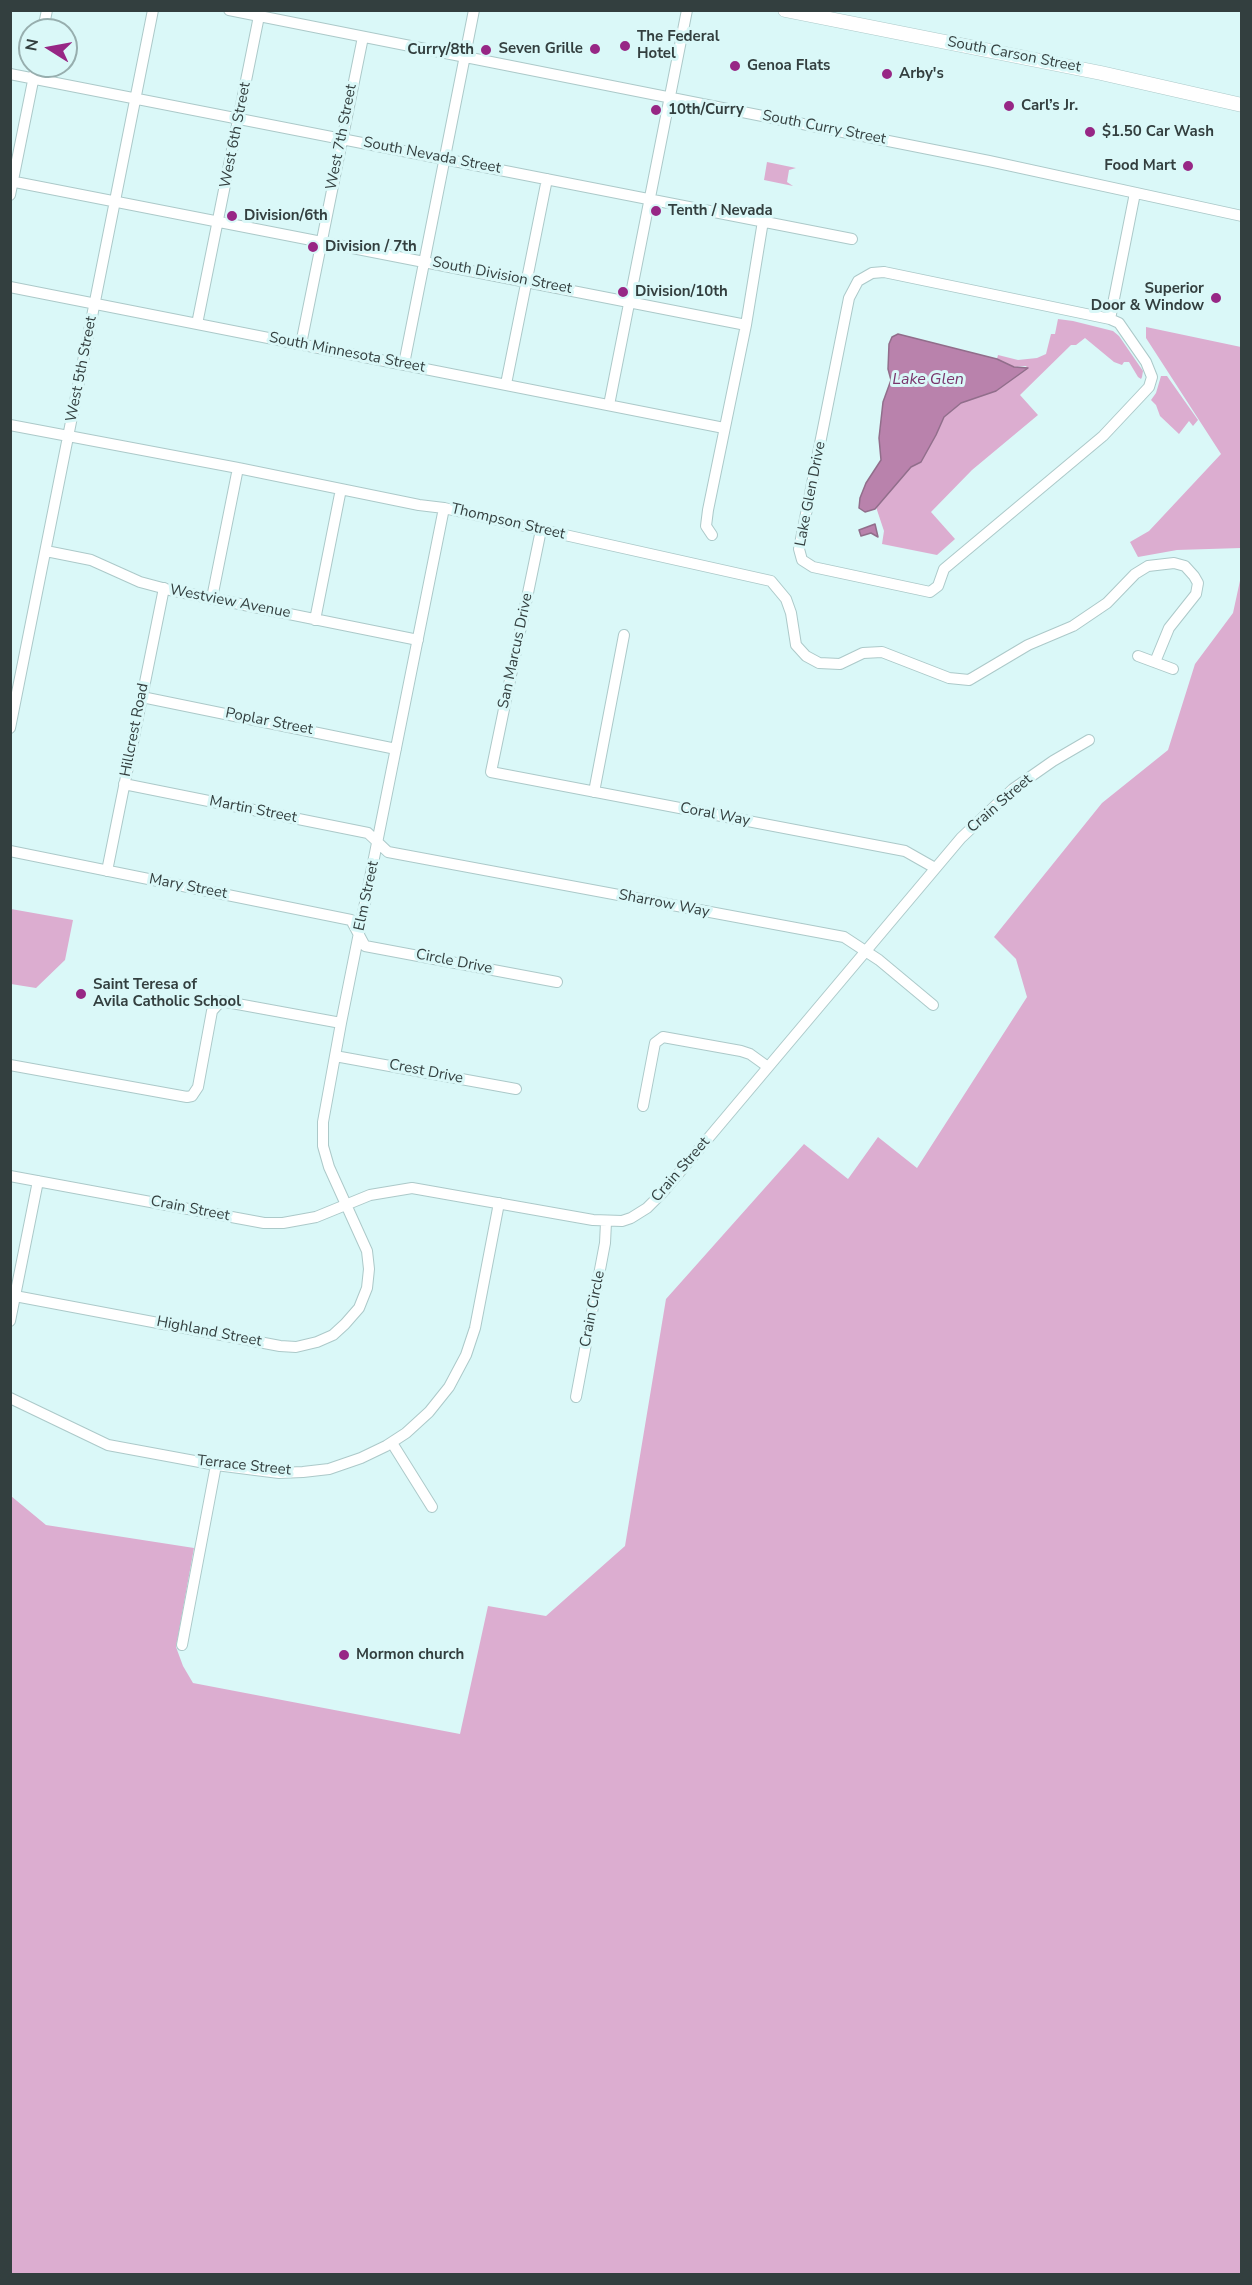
<!DOCTYPE html>
<html>
<head>
<meta charset="utf-8">
<style>
  body { margin:0 }
  #map { position:relative; width:1252px; height:2285px; overflow:hidden; background:#daf8f8; font-family:"Nunito Sans",sans-serif }
  canvas { display:block }
  .frame { position:absolute; inset:0; border:12px solid #333f3f; pointer-events:none }
  .north { position:absolute; left:18px; top:18px; width:60px; height:60px; box-sizing:border-box; background:#daf8f8; border:2px solid #97aeae; border-radius:50%; rotate:281deg; font-size:16px; font-weight:700; line-height:24px; text-align:center; color:#333f3f }
  .north::after { content:''; display:block; margin:auto; width:21px; height:27px; background:#972785; clip-path:polygon(50% 0,100% 100%,50% 72%,0 100%) }
</style>
</head>
<body>
<div id="map">
<canvas width="1252" height="2285"></canvas>
<div class="frame"></div>
<div class="north">N</div>
</div>
<script>
const ctx = document.querySelector('canvas').getContext('2d');
ctx.lineJoin = 'round';
function paint(path, color) { ctx.fillStyle = color; ctx.fill(path, 'evenodd'); }
const toPath = rows => new Path2D(rows.map(r => 'M' + r).join(''));
function stroke(path, color, width, dash) { ctx.strokeStyle = color; ctx.lineWidth = width; ctx.lineCap = dash ? 'butt' : 'round'; ctx.setLineDash(dash || []); ctx.stroke(path); }
function label(font, color, halo, rows, align = 'center') {
  ctx.font = font + ' "Nunito Sans",sans-serif'; ctx.lineWidth = 6; ctx.setLineDash([]); ctx.textBaseline = 'middle'; ctx.strokeStyle = halo; ctx.fillStyle = color; for (const [text, x, y, turn = 0] of rows) {
    ctx.save(); ctx.translate(x, y); ctx.rotate((+turn || 0) * Math.PI / 180); ctx.textAlign = isNaN(turn) ? turn : align; if (halo) ctx.strokeText(text, 0, 0); ctx.fillText(text, 0, 0); ctx.restore();
  }
}
const green = toPath([
  [767,162,796,168,789,170,787,182,793,186,764,180],
  [1058,319,1073,321,1113,331,1119,336,1143,371,1142,377,1141,379,1138,377,1129,362,1124,362,1122,365,1114,362,1085,338,1076,345,1071,345,1020,395,1038,415,972,470,931,512,955,539,937,555,882,544,884,531,876,507,911,466,921,462,936,435,944,417,961,403,996,391,1027,366,1014,367,997,359,998,355,1018,360,1037,358,1046,354,1051,334,1055,334],
  [1146,327,1241,347,1241,548,1177,550,1138,557,1130,542,1149,531,1221,454,1146,338],
  [1161,376,1167,376,1198,420,1193,426,1189,421,1179,434,1160,416,1156,405,1151,400,1156,393],
  [1241,576,1241,2274,11,2274,11,1496,46,1525,194,1548,176,1647,183,1666,193,1683,460,1734,488,1606,546,1616,625,1546,666,1299,804,1144,848,1179,878,1137,917,1168,1027,997,1016,959,994,937,1102,803,1168,750,1195,664,1233,613],
  [11,909,73,920,65,960,36,988,11,984]
]);
const water = toPath([
  [898,334,997,359,1014,367,1028,368,996,391,961,403,944,417,936,435,921,462,911,467,875,509,865,512,859,508,860,498,866,483,881,460,879,438,883,402,891,380,888,369,889,344,892,337,898,334],
  [875,524,878,537,871,533,861,536,859,530,875,524]
]);
const minor = toPath([
  [229,10,989,161,1242,216],
  [43,30,47,10],
  [10,74,852,239],
  [10,181,746,325],
  [10,195,36,66],
  [884,272,1110,319,1119,323,1146,362,1152,377,1149,387,1103,436,944,569,938,586,930,592,813,567,802,560,799,549,849,298,858,281,872,273,884,272],
  [10,287,724,428],
  [1110,319,1135,193],
  [197,324,259,16],
  [301,344,363,37],
  [404,364,474,10],
  [506,384,547,179],
  [609,405,687,10],
  [10,425,238,468,419,505,444,508,771,581,786,599,791,613,796,645,806,656,819,663,840,664,863,653,882,652,949,678,969,680,1028,645,1073,626,1107,603,1135,574,1148,566,1174,563,1185,566,1194,576,1198,583,1196,594,1169,628,1155,662],
  [541,530,491,772,905,851,935,868],
  [712,535,706,526,708,510,746,325,763,221],
  [46,551,91,560,140,582,170,590,418,640],
  [212,598,238,468],
  [315,620,341,489],
  [1138,656,1173,669],
  [142,697,396,749],
  [10,728,153,10],
  [124,784,368,833,388,852,844,937,879,960,933,1005],
  [594,792,624,635],
  [10,851,351,920,365,946,557,982],
  [107,871,164,588],
  [335,1056,516,1089],
  [10,1065,187,1097,192,1096,198,1087,212,1011,221,1001,341,1023],
  [643,1106,655,1043,663,1037,741,1051,750,1054,768,1067],
  [10,1176,264,1223,283,1223,316,1217,370,1195,412,1188,593,1220,622,1221,631,1218,647,1208,663,1192,961,838,1013,789,1053,761,1089,740],
  [15,1296,280,1346,296,1347,317,1342,333,1335,345,1324,359,1308,367,1288,369,1269,367,1251,329,1167,323,1146,323,1122,341,1023,444,508],
  [10,1321,38,1181],
  [576,1397,605,1243,606,1222],
  [10,1398,108,1445,216,1465,279,1473,303,1472,329,1469,361,1458,386,1446,406,1433,429,1412,449,1387,466,1355,475,1328,499,1203],
  [392,1443,432,1507],
  [182,1645,216,1465]
]);
const major = toPath([
  [785,10,1101,73,1242,105]
]);
const markers = [
  [625,46,6,"#972785"],
  [595,49,6,"#972785"],
  [486,50,6,"#972785"],
  [735,66,6,"#972785"],
  [887,74,6,"#972785"],
  [1009,106,6,"#972785"],
  [656,110,6,"#972785"],
  [1090,132,6,"#972785"],
  [1188,166,6,"#972785"],
  [656,211,6,"#972785"],
  [232,216,6,"#972785"],
  [313,247,6,"#972785"],
  [623,292,6,"#972785"],
  [1216,298,6,"#972785"],
  [81,994,6,"#972785"],
  [344,1655,6,"#972785"]
];
const poiNames = [
  ["The Federal",637,37],
  ["Hotel",637,54],
  ["Seven Grille",583,49,"right"],
  ["Curry/8th",474,50,"right"],
  ["Genoa Flats",747,66],
  ["Arby's",899,74],
  ["Carl’s Jr.",1021,106],
  ["10th/Curry",668,110],
  ["$1.50 Car Wash",1102,132],
  ["Food Mart",1176,166,"right"],
  ["Tenth / Nevada",668,211],
  ["Division/6th",244,216],
  ["Division / 7th",325,247],
  ["Superior",1204,289,"right"],
  ["Door & Window",1204,306,"right"],
  ["Division/10th",635,292],
  ["Saint Teresa of",93,985],
  ["Avila Catholic School",93,1002],
  ["Mormon church",356,1655]
];
const streetNames = [
  ["South Carson Street",1014,55,11],
  ["South Curry Street",824,128,11],
  ["West 6th Street",236,135,-79],
  ["West 7th Street",342,137,-79],
  ["South Nevada Street",432,156,11],
  ["South Division Street",502,276,11],
  ["South Minnesota Street",347,353,11],
  ["West 5th Street",82,369,-79],
  ["Lake Glen Drive",811,494,-79],
  ["Thompson Street",508,522,13],
  ["Westview Avenue",230,602,11],
  ["San Marcus Drive",516,651,-78],
  ["Poplar Street",269,722,11],
  ["Hillcrest Road",135,730,-79],
  ["Crain Street",1000,804,-41],
  ["Martin Street",253,810,11],
  ["Coral Way",715,815,11],
  ["Mary Street",188,887,11],
  ["Elm Street",367,896,-78],
  ["Sharrow Way",664,904,11],
  ["Circle Drive",454,962,11],
  ["Crest Drive",426,1072,11],
  ["Crain Street",681,1170,-49],
  ["Crain Street",190,1209,11],
  ["Crain Circle",593,1309,-79],
  ["Highland Street",209,1332,11],
  ["Terrace Street",244,1466,6]
];
const waterNames = [
  ["Lake Glen",928,380]
];
paint(green, '#dcadd0');
paint(water, '#b982ac');
stroke(water, '#916e8b', 1.5);
stroke(minor, '#acc9c9', 12);
stroke(major, '#acc9c9', 15);
stroke(minor, '#fff', 10);
stroke(major, '#fff', 14);
for (const [x, y, r, color] of markers) { const dot = new Path2D(); dot.arc(x, y, r, 0, 2 * Math.PI); ctx.fillStyle = color; ctx.fill(dot); stroke(dot, '#daf8f8', 2); }
label('bold 15px', '#333f3f', '#daf8f8', poiNames, 'left');
label('15px', '#333f3f', '#daf8f8', streetNames);
label('italic 16px', '#79356c', '#daf8f8', waterNames);
</script>
</body>
</html>
